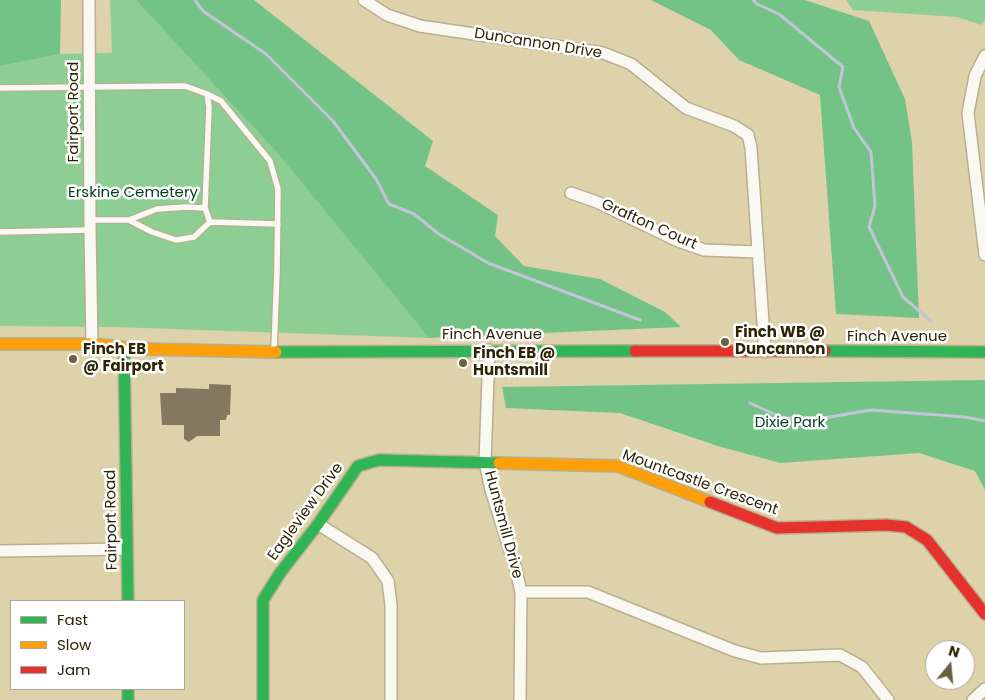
<!DOCTYPE html>
<html>
<head>
<meta charset="utf-8">
<style>
  body { margin:0 }
  #map { position:relative; width:985px; height:700px; overflow:hidden; background:#ddd2a9; font-family:Poppins,sans-serif }
  canvas { display:block }
  .legend { position:absolute; left:10px; top:600px; width:175px; height:90px; box-sizing:border-box; background:#fff; border:1px solid #aba79b; margin:0; padding:6px 9px; list-style:none; font-size:15px; color:#2c2404 }
  .legend li { display:flex; align-items:center; gap:10px; height:25px }
  .legend b { width:25px; border:1px solid #aba79b }
  .north { position:absolute; left:925px; top:640px; width:50px; height:50px; box-sizing:border-box; background:#fff; border:1px solid #aba79b; border-radius:50%; rotate:17deg; font-size:14px; font-weight:700; line-height:20px; text-align:center; color:#2c2404 }
  .north::after { content:''; display:block; margin:auto; width:18px; height:22px; background:#6a613e; clip-path:polygon(50% 0,100% 100%,50% 72%,0 100%) }
</style>
</head>
<body>
<div id="map">
<canvas width="985" height="700"></canvas>
<ul class="legend">
<li><b style="height:6px;background:#30b455"></b>Fast</li>
<li><b style="height:6px;background:#ff9f0a"></b>Slow</li>
<li><b style="height:6px;background:#e5322d"></b>Jam</li>
</ul>
<div class="north">N</div>
</div>
<script>
const ctx = document.querySelector('canvas').getContext('2d');
ctx.lineJoin = 'round';
function paint(path, color) { ctx.fillStyle = color; ctx.fill(path, 'evenodd'); }
const toPath = rows => new Path2D(rows.map(r => 'M' + r).join(''));
function stroke(path, color, width, dash) { ctx.strokeStyle = color; ctx.lineWidth = width; ctx.lineCap = dash ? 'butt' : 'round'; ctx.setLineDash(dash || []); ctx.stroke(path); }
function label(font, color, halo, rows, align = 'center') {
  ctx.font = font + ' Poppins,sans-serif'; ctx.lineWidth = 5; ctx.setLineDash([]); ctx.textBaseline = 'middle'; ctx.strokeStyle = halo; ctx.fillStyle = color; for (const [text, x, y, turn = 0] of rows) {
    ctx.save(); ctx.translate(x, y); ctx.rotate((+turn || 0) * Math.PI / 180); ctx.textAlign = isNaN(turn) ? turn : align; if (halo) ctx.strokeText(text, 0, 0); ctx.fillText(text, 0, 0); ctx.restore();
  }
}
const green = toPath([
  [110,0,136,0,279,155,429,338,116,327,0,326,0,66,60,54,112,53],
  [846,0,985,0,985,19,982,25,957,17,853,10]
]);
const forest = toPath([
  [0,0,61,0,60,54,0,66],
  [136,0,254,0,433,141,425,166,498,215,495,236,524,266,600,279,665,312,681,327,429,338,279,155],
  [651,0,805,0,869,21,905,99,912,142,919,318,836,314,820,95,739,60,711,30],
  [985,380,985,490,975,471,919,453,780,463,718,446,620,413,506,408,502,387]
]);
const stream = toPath([
  [195,0,203,11,266,54,333,121,376,179,389,204,414,214,439,234,488,263,640,320],
  [753,0,757,4,779,14,843,67,839,87,854,128,871,152,875,206,869,227,903,297,931,321],
  [750,403,783,418,824,418,871,410,965,417,985,421]
]);
const building = toPath([
  [209,384,231,385,230,415,227,415,226,420,220,420,220,436,197,436,189,442,184,439,184,425,162,425,160,393,176,393,176,388,209,389]
]);
const lane = toPath([
  [0,88,185,86,207,94,209,107,205,208,186,207,157,209,129,220],
  [207,94,221,101,270,161,278,189,277,271,274,350],
  [205,208,210,222],
  [90,220,129,220,152,232,176,240,194,237,210,222,278,224],
  [0,232,90,230]
]);
const street = toPath([
  [89,0,90,230,92,344],
  [364,0,387,15,420,26,603,53,631,64,686,108,734,126,748,135,751,148,765,352],
  [985,56,975,76,968,113,985,255],
  [571,193,597,202,678,241,704,250,758,252],
  [489,350,485,462,491,490,515,566,521,592,520,700],
  [318,524,372,558,388,581,391,605,391,700],
  [0,551,126,549],
  [521,592,588,592,735,651,761,658,840,655,862,667,888,700],
  [973,700,985,689]
]);
const fast = toPath([
  [124,348,128,601],
  [825,351,985,352],
  [276,352,635,351],
  [128,689,128,700],
  [263,700,263,600,280,573,318,524,358,466,379,460,499,463]
]);
const slow = toPath([
  [0,344,92,344,139,349,276,352],
  [499,463,618,466,710,502]
]);
const jam = toPath([
  [635,351,825,351],
  [710,502,777,528,887,525,906,527,927,540,985,614]
]);
const markers = [
  [725,342,5,"#6a613e"],
  [73,359,5,"#6a613e"],
  [463,363,5,"#6a613e"]
];
const streetNames = [
  ["Duncannon Drive",538,44,9],
  ["Fairport Road",74,112,-90],
  ["Grafton Court",649,225,24],
  ["Finch Avenue",492,335],
  ["Finch Avenue",897,337],
  ["Mountcastle Crescent",700,483,20],
  ["Eagleview Drive",306,512,-54],
  ["Fairport Road",112,520,-91],
  ["Huntsmill Drive",503,525,75]
];
const parkNames = [
  ["Erskine Cemetery",133,193],
  ["Dixie Park",790,423]
];
const poiNames = [
  ["Finch WB @",735,333],
  ["Duncannon",735,350],
  ["Finch EB",83,350],
  ["@ Fairport",83,367],
  ["Finch EB @",473,354],
  ["Huntsmill",473,371]
];
paint(green, '#8cce94');
paint(forest, '#73c387');
stroke(stream, '#c2c5d9', 3);
paint(building, '#827960');
stroke(lane, '#b8af8e', 8);
stroke(street, '#b8af8e', 14);
stroke(fast, '#b8af8e', 14);
stroke(slow, '#b8af8e', 14);
stroke(jam, '#b8af8e', 14);
stroke(lane, '#faf8f2', 5.5);
stroke(street, '#faf8f2', 11);
stroke(fast, '#30b455', 11);
stroke(slow, '#ff9f0a', 11);
stroke(jam, '#e5322d', 11);
for (const [x, y, r, color] of markers) { const dot = new Path2D(); dot.arc(x, y, r, 0, 2 * Math.PI); ctx.fillStyle = color; ctx.fill(dot); stroke(dot, '#fff', 2); }
label('15px', '#2c2404', '#fff', streetNames);
label('15px', '#013d1f', '#fff', parkNames);
label('bold 15px', '#2c2404', '#fff', poiNames, 'left');
</script>
</body>
</html>
